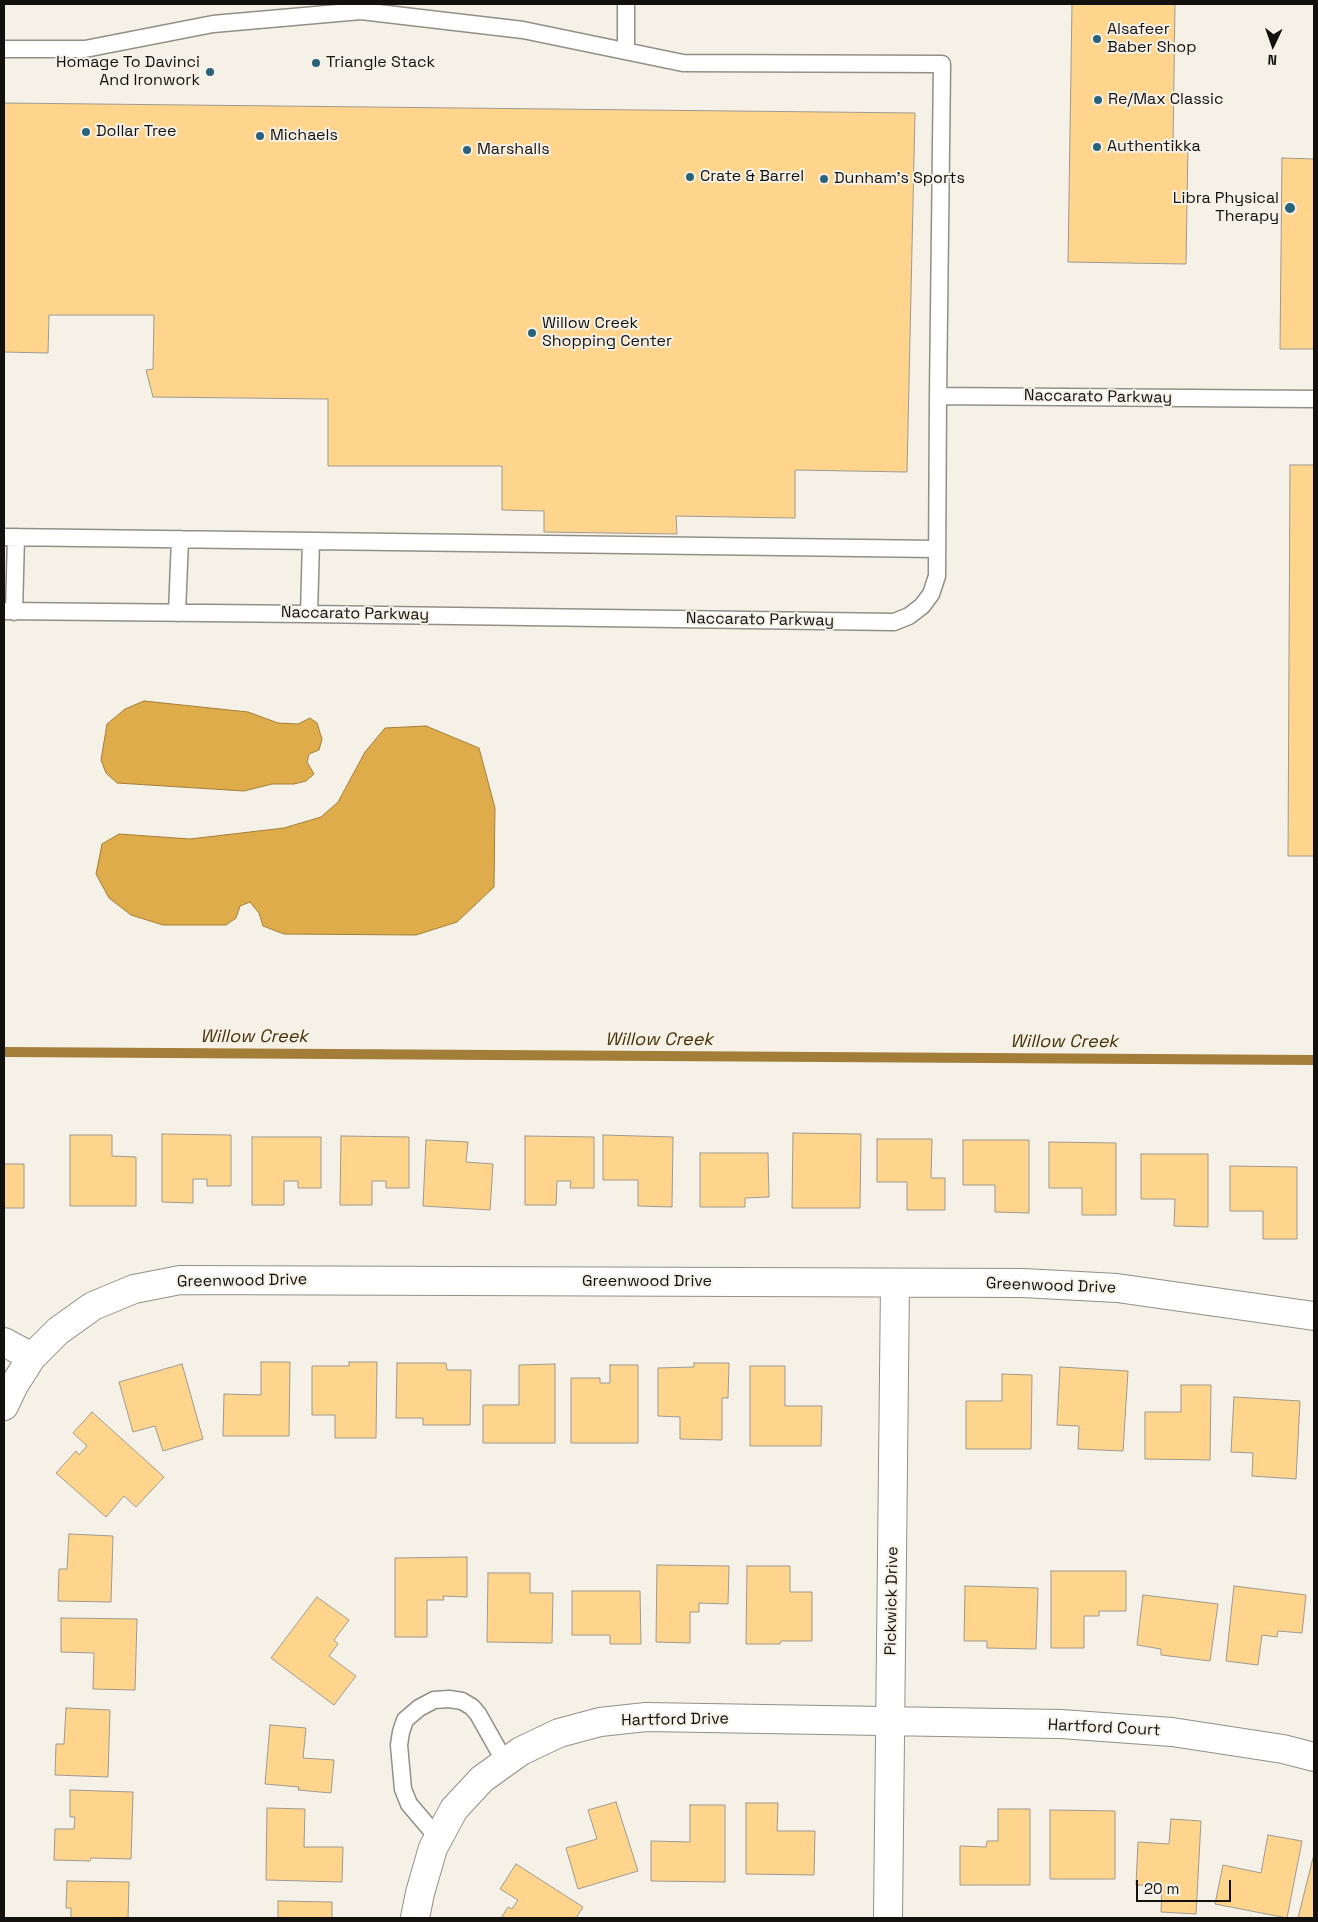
<!DOCTYPE html>
<html>
<head>
<meta charset="utf-8">
<style>
  body { margin:0 }
  #map { position:relative; width:1318px; height:1922px; overflow:hidden; background:#f6f1e7; font-family:"Space Grotesk",sans-serif }
  canvas { display:block }
  .frame { position:absolute; inset:0; border:5px solid #13110e; pointer-events:none }
  .north { position:absolute; left:1248px; top:20px; width:50px; height:50px; -webkit-text-stroke:4px #f6f1e7; paint-order:stroke; rotate:183deg; font-size:14px; font-weight:700; line-height:20px; text-align:center; color:#13110e }
  .north::after { content:''; display:block; margin:auto; width:18px; height:22px; background:#13110e; clip-path:polygon(50% 0,100% 100%,50% 72%,0 100%) }
  .scale { position:absolute; left:1136px; top:1880px; width:95px; height:22px; box-sizing:border-box; border:2px solid #13110e; border-top:0; padding-left:6px; font-size:15px; line-height:18px; white-space:nowrap; color:#13110e; -webkit-text-stroke:4px #f6f1e7; paint-order:stroke }
</style>
</head>
<body>
<div id="map">
<canvas width="1318" height="1922"></canvas>
<div class="frame"></div>
<div class="north">N</div>
<div class="scale">20 m</div>
</div>
<script>
const ctx = document.querySelector('canvas').getContext('2d');
ctx.lineJoin = 'round';
function paint(path, color) { ctx.fillStyle = color; ctx.fill(path, 'evenodd'); }
const toPath = rows => new Path2D(rows.map(r => 'M' + r).join(''));
function stroke(path, color, width, dash) { ctx.strokeStyle = color; ctx.lineWidth = width; ctx.lineCap = dash ? 'butt' : 'round'; ctx.setLineDash(dash || []); ctx.stroke(path); }
function label(font, color, halo, rows, align = 'center') {
  ctx.font = font + ' "Space Grotesk",sans-serif'; ctx.lineWidth = 4; ctx.setLineDash([]); ctx.textBaseline = 'middle'; ctx.strokeStyle = halo; ctx.fillStyle = color; for (const [text, x, y, turn = 0] of rows) {
    ctx.save(); ctx.translate(x, y); ctx.rotate((+turn || 0) * Math.PI / 180); ctx.textAlign = isNaN(turn) ? turn : align; if (halo) ctx.strokeText(text, 0, 0); ctx.fillText(text, 0, 0); ctx.restore();
  }
}
const water = toPath([
  [144,701,248,712,278,723,298,724,310,718,317,723,322,739,319,750,309,754,307,762,314,774,306,781,294,784,272,784,244,791,117,783,106,773,101,760,107,724,125,709,144,701],
  [426,726,479,748,495,808,494,887,457,922,416,935,284,934,263,926,259,913,250,902,240,906,236,918,226,925,163,925,131,915,109,898,96,874,102,844,119,834,190,839,284,828,321,817,338,802,365,752,385,728,426,726]
]);
const stream = toPath([
  [4,1052,1314,1060]
]);
const building = toPath([
  [1072,4,1175,4,1173,143,1188,143,1186,264,1068,262,1072,4],
  [4,103,915,113,907,472,795,470,795,518,676,516,677,534,544,532,544,511,502,510,502,466,328,466,328,399,153,397,146,370,153,369,154,315,49,315,48,353,4,352,4,103],
  [1282,158,1314,159,1314,349,1280,349,1282,158],
  [1290,465,1314,465,1314,856,1288,856,1290,465],
  [793,1133,861,1134,860,1208,792,1208,793,1133],
  [162,1134,231,1135,231,1186,207,1186,207,1179,193,1179,193,1203,162,1202,162,1134],
  [70,1135,112,1135,112,1156,136,1157,136,1206,70,1206,70,1135],
  [603,1135,673,1137,672,1207,638,1206,638,1180,603,1180,603,1135],
  [341,1136,409,1137,409,1188,386,1188,386,1181,372,1181,372,1205,340,1205,341,1136],
  [525,1136,594,1137,594,1188,570,1188,571,1181,557,1181,556,1205,525,1205,525,1136],
  [252,1137,321,1137,321,1188,298,1188,298,1181,284,1181,284,1205,252,1205,252,1137],
  [877,1139,932,1139,931,1178,945,1178,945,1210,907,1210,907,1182,877,1182,877,1139],
  [426,1140,468,1142,466,1162,493,1164,490,1210,423,1206,426,1140],
  [963,1140,1029,1140,1029,1213,995,1212,995,1185,963,1185,963,1140],
  [1049,1142,1116,1143,1116,1215,1082,1215,1082,1188,1049,1188,1049,1142],
  [700,1153,768,1153,769,1197,745,1198,745,1207,700,1207,700,1153],
  [1141,1154,1208,1154,1208,1227,1174,1226,1175,1199,1141,1199,1141,1154],
  [4,1164,24,1164,24,1208,4,1208,4,1164],
  [1230,1166,1297,1167,1297,1239,1263,1239,1263,1211,1230,1211,1230,1166],
  [261,1362,290,1362,289,1436,223,1436,224,1394,261,1395,261,1362],
  [349,1362,377,1362,376,1438,335,1438,335,1415,312,1415,312,1366,349,1366,349,1362],
  [397,1363,446,1363,447,1370,471,1370,470,1425,423,1425,423,1418,396,1418,397,1363],
  [694,1363,729,1363,728,1398,722,1398,722,1440,680,1439,680,1417,658,1416,658,1368,694,1367,694,1363],
  [182,1364,203,1439,163,1451,155,1426,133,1432,119,1382,182,1364],
  [555,1364,555,1443,483,1443,483,1405,519,1405,519,1365,555,1364],
  [610,1365,638,1365,638,1443,571,1443,571,1378,600,1378,600,1383,610,1383,610,1365],
  [750,1366,785,1366,785,1406,822,1406,821,1446,750,1446,750,1366],
  [1060,1367,1128,1371,1123,1451,1078,1449,1079,1426,1057,1425,1060,1367],
  [1002,1374,1032,1375,1031,1449,966,1449,966,1401,1002,1401,1002,1374],
  [1181,1385,1211,1385,1210,1460,1145,1459,1145,1412,1181,1412,1181,1385],
  [1234,1397,1300,1401,1296,1479,1252,1476,1253,1453,1231,1452,1234,1397],
  [92,1412,164,1477,136,1507,124,1496,106,1517,56,1473,76,1451,79,1455,87,1446,73,1433,92,1412],
  [69,1534,113,1536,111,1602,58,1601,59,1569,67,1569,69,1534],
  [467,1557,467,1597,443,1596,444,1600,427,1600,427,1637,395,1637,395,1558,467,1557],
  [657,1565,729,1566,728,1604,699,1603,699,1612,690,1612,690,1643,656,1642,657,1565],
  [747,1566,790,1566,790,1592,812,1592,812,1641,781,1641,780,1644,746,1644,747,1566],
  [1051,1571,1126,1571,1126,1611,1099,1611,1099,1616,1084,1616,1084,1648,1051,1648,1051,1571],
  [488,1573,530,1573,530,1593,553,1593,552,1643,487,1642,488,1573],
  [965,1586,1038,1588,1036,1649,987,1648,987,1641,964,1641,965,1586],
  [1234,1586,1306,1595,1302,1633,1278,1631,1277,1637,1262,1635,1258,1665,1226,1661,1234,1586],
  [572,1591,640,1591,641,1644,610,1644,610,1635,572,1635,572,1591],
  [1143,1595,1218,1604,1210,1661,1161,1655,1161,1649,1137,1645,1143,1595],
  [317,1597,349,1620,334,1640,338,1644,329,1656,356,1676,334,1705,271,1658,317,1597],
  [61,1618,137,1619,135,1690,93,1689,94,1653,61,1652,61,1618],
  [66,1708,110,1710,108,1777,55,1775,56,1744,64,1744,66,1708],
  [270,1725,306,1728,303,1758,334,1760,331,1793,298,1790,299,1787,265,1784,270,1725],
  [70,1790,133,1792,131,1859,91,1858,90,1861,54,1860,55,1829,74,1829,75,1817,70,1817,70,1790],
  [616,1802,638,1871,578,1889,566,1848,597,1839,588,1810,616,1802],
  [746,1803,778,1803,777,1831,815,1831,814,1875,746,1874,746,1803],
  [690,1805,725,1805,725,1882,651,1881,651,1841,690,1842,690,1805],
  [267,1808,305,1809,304,1847,343,1847,342,1882,266,1880,267,1808],
  [998,1809,1030,1809,1030,1885,960,1885,960,1846,986,1847,987,1841,998,1841,998,1809],
  [1050,1810,1115,1811,1115,1879,1050,1879,1050,1810],
  [1171,1819,1201,1821,1196,1914,1161,1912,1162,1886,1136,1885,1138,1842,1169,1844,1171,1819],
  [1268,1835,1302,1841,1287,1918,1215,1904,1223,1865,1261,1873,1268,1835],
  [1314,1854,1314,1918,1298,1918,1314,1854],
  [516,1864,583,1907,576,1918,501,1918,508,1907,512,1909,518,1900,500,1889,516,1864],
  [67,1881,129,1882,128,1918,71,1918,71,1908,66,1908,67,1881],
  [278,1901,332,1902,332,1918,278,1918,278,1901]
]);
const service = toPath([
  [4,49,85,49,213,24,361,11,523,30,683,63,942,64,938,396],
  [626,51,626,4],
  [4,537,937,549],
  [4,611,309,614,894,622,909,616,922,606,931,594,937,576,938,396,1314,399],
  [14,612,16,537],
  [177,613,180,539],
  [309,614,311,541],
  [438,1838,409,1804,403,1789,399,1745,401,1732,405,1720,419,1708,434,1700,449,1699,462,1701,472,1707,478,1714,505,1762]
]);
const minor = toPath([
  [4,1342,32,1357,58,1331,93,1306,134,1289,180,1280,1023,1283,1117,1288,1314,1316],
  [4,1406,14,1385,32,1357],
  [415,1918,420,1893,433,1848,454,1809,482,1779,521,1751,559,1733,600,1722,646,1717,1061,1724,1172,1732,1283,1749,1314,1757],
  [888,1918,895,1283]
]);
const markers = [
  [1097,39,5,"#29627b"],
  [316,63,5,"#29627b"],
  [210,72,5,"#29627b"],
  [1098,100,5,"#29627b"],
  [86,132,5,"#29627b"],
  [260,136,5,"#29627b"],
  [1097,147,5,"#29627b"],
  [467,150,5,"#29627b"],
  [690,177,5,"#29627b"],
  [824,179,5,"#29627b"],
  [1290,208,6,"#29627b"],
  [532,333,5,"#29627b"]
];
const poiNames = [
  ["Alsafeer",1107,30],
  ["Baber Shop",1107,48],
  ["Homage To Davinci",200,63,"right"],
  ["And Ironwork",200,81,"right"],
  ["Triangle Stack",326,63],
  ["Re/Max Classic",1108,100],
  ["Dollar Tree",96,132],
  ["Michaels",270,136],
  ["Authentikka",1107,147],
  ["Marshalls",477,150],
  ["Crate & Barrel",700,177],
  ["Dunham's Sports",834,179],
  ["Libra Physical",1279,199,"right"],
  ["Therapy",1279,217,"right"],
  ["Willow Creek",542,324],
  ["Shopping Center",542,342]
];
const streetNames = [
  ["Naccarato Parkway",1098,397,1],
  ["Naccarato Parkway",355,614,1],
  ["Naccarato Parkway",760,620,1],
  ["Greenwood Drive",242,1281,-1],
  ["Greenwood Drive",647,1282],
  ["Greenwood Drive",1051,1286,2],
  ["Pickwick Drive",892,1601,-89],
  ["Hartford Drive",675,1720,-1],
  ["Hartford Court",1104,1728,3]
];
const waterNames = [
  ["Willow Creek",254,1037],
  ["Willow Creek",659,1040],
  ["Willow Creek",1064,1042]
];
paint(water, '#dfac4c');
stroke(water, '#a27e39', 1);
stroke(stream, '#a27e39', 10);
paint(building, '#ffd58d');
stroke(building, '#9e9990', 1);
stroke(service, '#948f86', 19);
stroke(minor, '#948f86', 30);
stroke(service, '#fff', 16);
stroke(minor, '#fff', 28);
for (const [x, y, r, color] of markers) { const dot = new Path2D(); dot.arc(x, y, r, 0, 2 * Math.PI); ctx.fillStyle = color; ctx.fill(dot); stroke(dot, '#f6f1e7', 2); }
label('16px', '#13110e', '#f6f1e7', poiNames, 'left');
label('16px', '#13110e', '#f6f1e7', streetNames);
label('italic 18px', '#483309', '#f6f1e7', waterNames);
</script>
</body>
</html>
